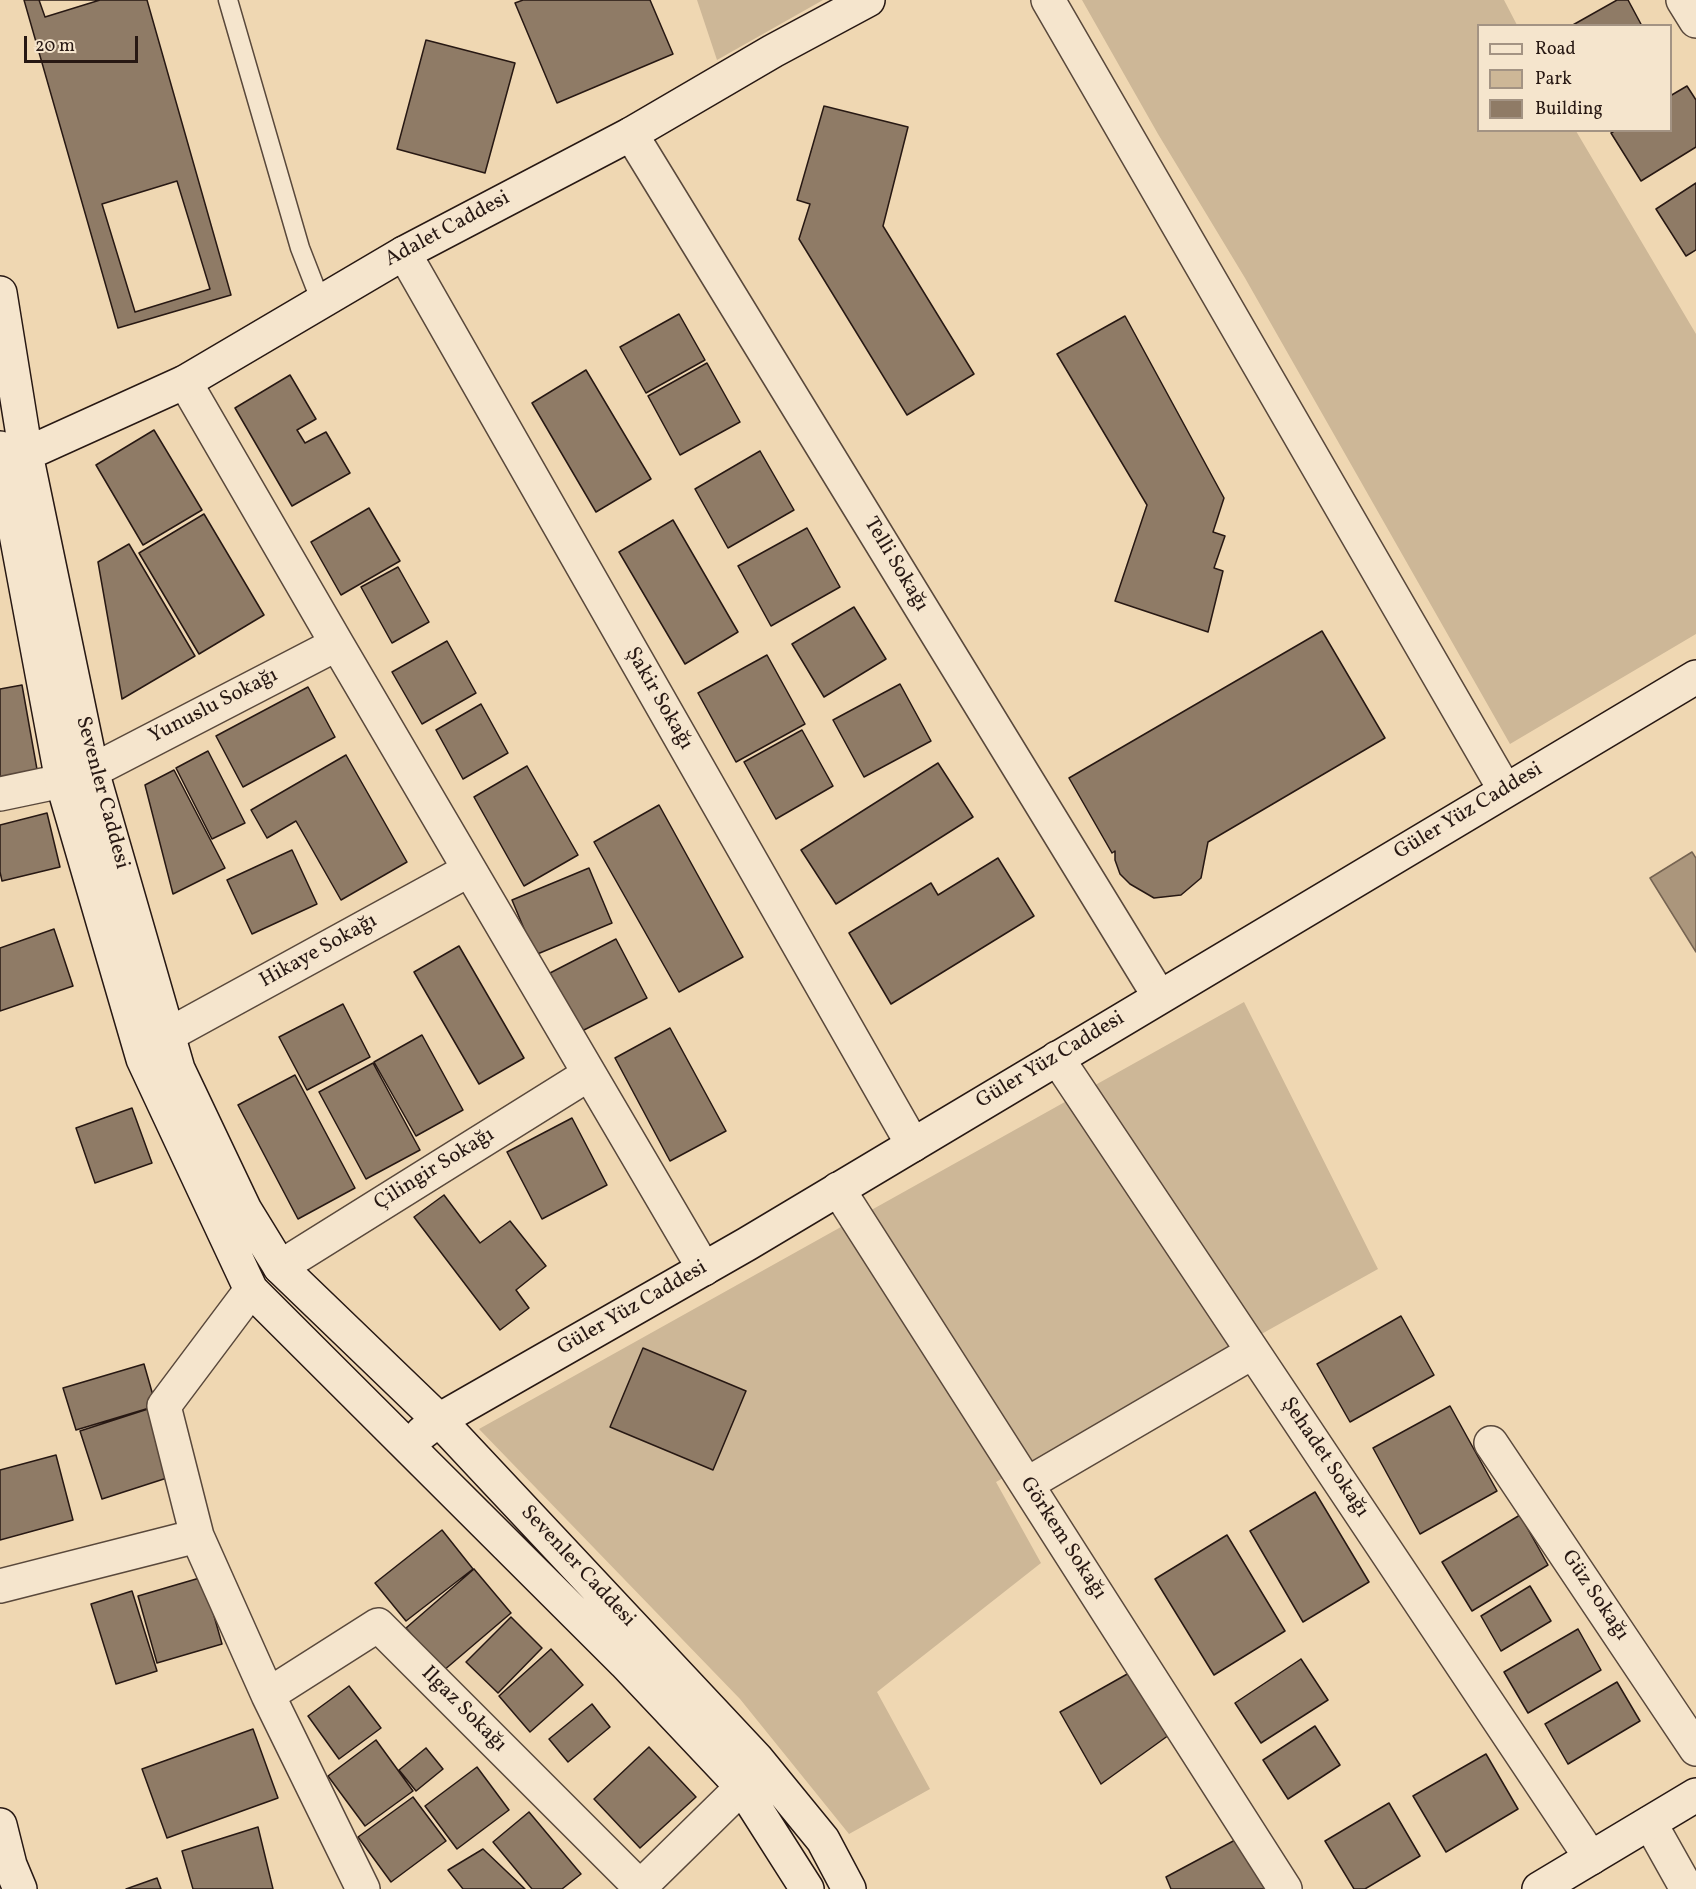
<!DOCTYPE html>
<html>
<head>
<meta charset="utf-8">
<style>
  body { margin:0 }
  #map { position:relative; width:1696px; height:1889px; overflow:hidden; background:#efd7b2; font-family:Vollkorn,serif }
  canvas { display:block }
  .legend { position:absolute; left:1477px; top:24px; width:195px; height:108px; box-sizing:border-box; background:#f5e5cd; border:2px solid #a39383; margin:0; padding:8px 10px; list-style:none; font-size:18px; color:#271813 }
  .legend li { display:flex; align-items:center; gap:12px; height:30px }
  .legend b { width:30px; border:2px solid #a39383 }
  .scale { position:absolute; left:24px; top:36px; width:114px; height:27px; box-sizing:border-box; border:3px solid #271813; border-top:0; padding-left:8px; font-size:18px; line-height:21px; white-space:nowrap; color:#271813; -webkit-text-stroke:4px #f5e5cd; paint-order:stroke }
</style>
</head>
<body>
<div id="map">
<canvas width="1696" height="1889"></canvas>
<ul class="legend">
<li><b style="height:8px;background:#f5e5cd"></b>Road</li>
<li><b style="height:16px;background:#cdb797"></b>Park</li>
<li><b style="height:16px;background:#8f7b66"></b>Building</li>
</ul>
<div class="scale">20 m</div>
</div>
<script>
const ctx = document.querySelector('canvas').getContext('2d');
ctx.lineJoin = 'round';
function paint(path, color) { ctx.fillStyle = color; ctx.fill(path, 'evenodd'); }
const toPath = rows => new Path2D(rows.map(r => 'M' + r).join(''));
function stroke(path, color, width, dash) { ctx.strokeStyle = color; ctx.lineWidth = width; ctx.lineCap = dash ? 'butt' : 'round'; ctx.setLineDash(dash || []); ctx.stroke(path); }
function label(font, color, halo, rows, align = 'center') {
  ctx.font = font + ' Vollkorn,serif'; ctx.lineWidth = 4.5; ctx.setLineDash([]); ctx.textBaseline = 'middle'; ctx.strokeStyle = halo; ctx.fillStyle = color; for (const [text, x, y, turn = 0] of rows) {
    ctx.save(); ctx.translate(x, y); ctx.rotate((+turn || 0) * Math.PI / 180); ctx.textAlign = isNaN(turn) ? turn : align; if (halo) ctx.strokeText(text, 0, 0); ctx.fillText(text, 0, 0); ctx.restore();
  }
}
const green = toPath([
  [697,0,823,0,717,60],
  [1082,0,1504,0,1517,25,1478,26,1478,130,1576,131,1696,334,1696,634,1510,744,1245,278,1158,134],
  [1244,1002,1378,1269,996,1482,1041,1563,877,1692,930,1789,849,1834,740,1699,479,1429]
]);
const water = toPath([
  [1692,852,1696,858,1696,952,1650,878,1692,852]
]);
const building = toPath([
  [24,0,147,0,231,295,118,328,24,0],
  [39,0,100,0,45,17,39,0],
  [523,0,650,0,673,54,557,103,515,3,523,0],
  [1617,0,1628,0,1642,26,1571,26,1617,0],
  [426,40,515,63,485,173,397,149,426,40],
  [1687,86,1696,100,1696,147,1641,181,1611,133,1616,130,1670,130,1670,96,1687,86],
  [824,106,908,127,883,226,974,374,907,415,799,239,810,204,797,200,824,106],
  [177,181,210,289,135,312,102,204,177,181],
  [1696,183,1696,250,1686,256,1656,209,1696,183],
  [679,314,705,360,646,393,620,347,679,314],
  [1125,316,1224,498,1213,532,1225,536,1214,568,1223,571,1208,632,1115,601,1147,505,1057,354,1125,316],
  [707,363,740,422,680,455,648,396,707,363],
  [586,370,651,479,596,512,532,403,586,370],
  [290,375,316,419,297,430,305,443,326,432,350,473,292,506,235,408,290,375],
  [154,430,202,510,143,545,96,465,154,430],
  [760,451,794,510,728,548,695,489,760,451],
  [369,508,400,561,341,595,311,542,369,508],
  [204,514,264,615,199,654,139,553,204,514],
  [673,520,738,632,685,664,619,552,673,520],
  [807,528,840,587,771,626,738,566,807,528],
  [129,544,195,656,122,699,98,562,129,544],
  [398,567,429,622,392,643,361,587,398,567],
  [854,607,886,659,824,697,792,644,854,607],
  [1322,631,1385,738,1208,842,1201,878,1181,895,1154,898,1130,884,1120,874,1115,860,1115,851,1112,853,1069,778,1322,631],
  [447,641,476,693,422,724,392,672,447,641],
  [767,655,805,724,736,762,698,693,767,655],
  [900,684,931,741,864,777,833,720,900,684],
  [22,685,38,775,0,782,0,689,22,685],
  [308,687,335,737,243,787,216,736,308,687],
  [481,704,508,753,463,779,436,730,481,704],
  [802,730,833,786,776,819,744,762,802,730],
  [208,751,245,823,212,839,176,768,208,751],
  [346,755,407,862,341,900,296,821,267,838,251,810,346,755],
  [938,763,973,817,836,904,801,850,938,763],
  [527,766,578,855,524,886,474,797,527,766],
  [174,770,225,868,173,894,145,785,174,770],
  [659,805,743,957,679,992,594,842,659,805],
  [47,813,60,867,2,881,0,872,0,825,47,813],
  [292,850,317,904,252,934,227,880,292,850],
  [998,858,1034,916,891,1004,849,933,931,883,938,895,998,858],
  [589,868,612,923,535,955,512,900,589,868],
  [54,929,73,986,0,1011,0,948,54,929],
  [616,939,647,998,580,1032,550,973,616,939],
  [459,946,524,1058,479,1084,414,972,459,946],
  [343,1004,370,1057,307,1090,279,1037,343,1004],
  [670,1028,726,1131,670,1161,615,1058,670,1028],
  [422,1035,463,1110,416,1136,374,1062,422,1035],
  [373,1063,420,1150,366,1179,319,1092,373,1063],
  [295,1075,355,1188,298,1219,238,1105,295,1075],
  [132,1108,152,1163,95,1183,76,1128,132,1108],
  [572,1118,607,1185,542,1219,507,1152,572,1118],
  [444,1195,480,1243,510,1221,546,1266,516,1290,529,1308,500,1330,414,1217,444,1195],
  [1401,1316,1434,1375,1350,1422,1317,1364,1401,1316],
  [643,1348,746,1391,713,1470,610,1427,643,1348],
  [144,1364,156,1406,76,1430,63,1388,144,1364],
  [1450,1406,1497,1491,1420,1534,1373,1448,1450,1406],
  [148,1409,170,1477,102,1499,80,1431,148,1409],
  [56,1455,73,1520,0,1540,0,1470,56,1455],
  [1315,1492,1369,1582,1303,1622,1250,1531,1315,1492],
  [1520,1515,1548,1565,1472,1611,1442,1562,1520,1515],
  [442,1530,473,1569,406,1621,375,1583,442,1530],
  [1227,1535,1285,1631,1214,1675,1155,1579,1227,1535],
  [474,1569,511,1613,443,1671,406,1628,474,1569],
  [203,1577,222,1644,157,1663,138,1596,203,1577],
  [1530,1586,1551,1621,1501,1651,1481,1616,1530,1586],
  [132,1591,157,1671,116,1684,91,1604,132,1591],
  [511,1617,542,1648,498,1693,466,1662,511,1617],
  [1578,1629,1601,1670,1528,1713,1504,1672,1578,1629],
  [551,1649,583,1685,530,1732,499,1696,551,1649],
  [1301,1659,1328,1700,1261,1743,1235,1703,1301,1659],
  [1129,1673,1169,1735,1101,1784,1060,1712,1129,1673],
  [1617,1682,1640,1721,1568,1764,1545,1724,1617,1682],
  [349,1686,381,1728,339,1759,308,1716,349,1686],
  [592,1704,610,1727,568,1762,549,1739,592,1704],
  [1315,1726,1340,1765,1288,1799,1263,1760,1315,1726],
  [253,1729,278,1798,167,1838,142,1769,253,1729],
  [376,1740,413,1791,365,1826,328,1776,376,1740],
  [649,1747,696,1797,640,1848,594,1799,649,1747],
  [426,1748,443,1769,416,1791,399,1770,426,1748],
  [1486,1754,1518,1809,1446,1852,1413,1796,1486,1754],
  [477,1767,509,1810,457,1849,425,1806,477,1767],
  [413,1797,446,1841,391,1882,358,1837,413,1797],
  [1389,1803,1420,1856,1365,1889,1354,1889,1325,1841,1389,1803],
  [529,1812,581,1874,562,1889,532,1889,493,1842,529,1812],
  [258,1827,273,1889,193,1889,182,1851,258,1827],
  [1237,1839,1269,1889,1171,1889,1166,1877,1237,1839],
  [483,1849,525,1889,463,1889,448,1870,483,1849],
  [157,1878,161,1889,126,1889,157,1878]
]);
const lane = toPath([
  [228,0,300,248,321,302]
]);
const street = toPath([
  [1048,0,1505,790],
  [1683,0,1696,21],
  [631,134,1159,996],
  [404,253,913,1145],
  [185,382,337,644,704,1269],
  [92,771,337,644],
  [0,794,62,781],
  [168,1035,469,870],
  [1057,1058,1591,1858],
  [838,1189,1285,1889],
  [280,1267,589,1074],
  [1491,1443,1696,1749],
  [1027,1484,1253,1352],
  [197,1536,164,1406,251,1290],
  [0,1586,197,1536,268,1695,363,1889],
  [268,1695,378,1625,640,1887],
  [1650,1823,1687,1889],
  [638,1889,742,1787]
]);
const secondary = toPath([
  [0,293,26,454,92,771,178,1069,245,1210,280,1267,439,1420,756,1758,823,1840,849,1889],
  [0,448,62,781,143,1059,251,1290,625,1663,742,1787,807,1889],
  [4,457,26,454,185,382,404,253,631,134,773,51,868,0],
  [422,1433,439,1420,747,1244,1696,677],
  [0,1825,10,1865,20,1889],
  [1539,1889,1696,1795]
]);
const streetNames = [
  ["Adalet Caddesi",448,230,-28],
  ["Telli Sokağı",895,565,59],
  ["Şakir Sokağı",658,699,60],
  ["Yunuslu Sokağı",214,707,-27],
  ["Sevenler Caddesi",101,793,75],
  ["Güler Yüz Caddesi",1469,812,-31],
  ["Hikaye Sokağı",319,952,-29],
  ["Güler Yüz Caddesi",1051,1061,-31],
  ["Çilingir Sokağı",435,1170,-32],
  ["Güler Yüz Caddesi",633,1309,-30],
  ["Şehadet Sokağı",1324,1458,56],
  ["Görkem Sokağı",1062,1539,57],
  ["Sevenler Caddesi",577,1567,47],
  ["Güz Sokağı",1594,1596,56],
  ["Ilgaz Sokağı",463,1710,45]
];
paint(green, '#cdb797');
paint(water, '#ab967c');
stroke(water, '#766452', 1.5);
paint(building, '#8f7b66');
stroke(building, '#271813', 1.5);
stroke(lane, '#59483b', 21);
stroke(street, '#59483b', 36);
stroke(secondary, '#271813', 36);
stroke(lane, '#f5e5cd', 18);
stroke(street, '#f5e5cd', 33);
stroke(secondary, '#f5e5cd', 33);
label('21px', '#271813', '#f5e5cd', streetNames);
</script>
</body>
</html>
